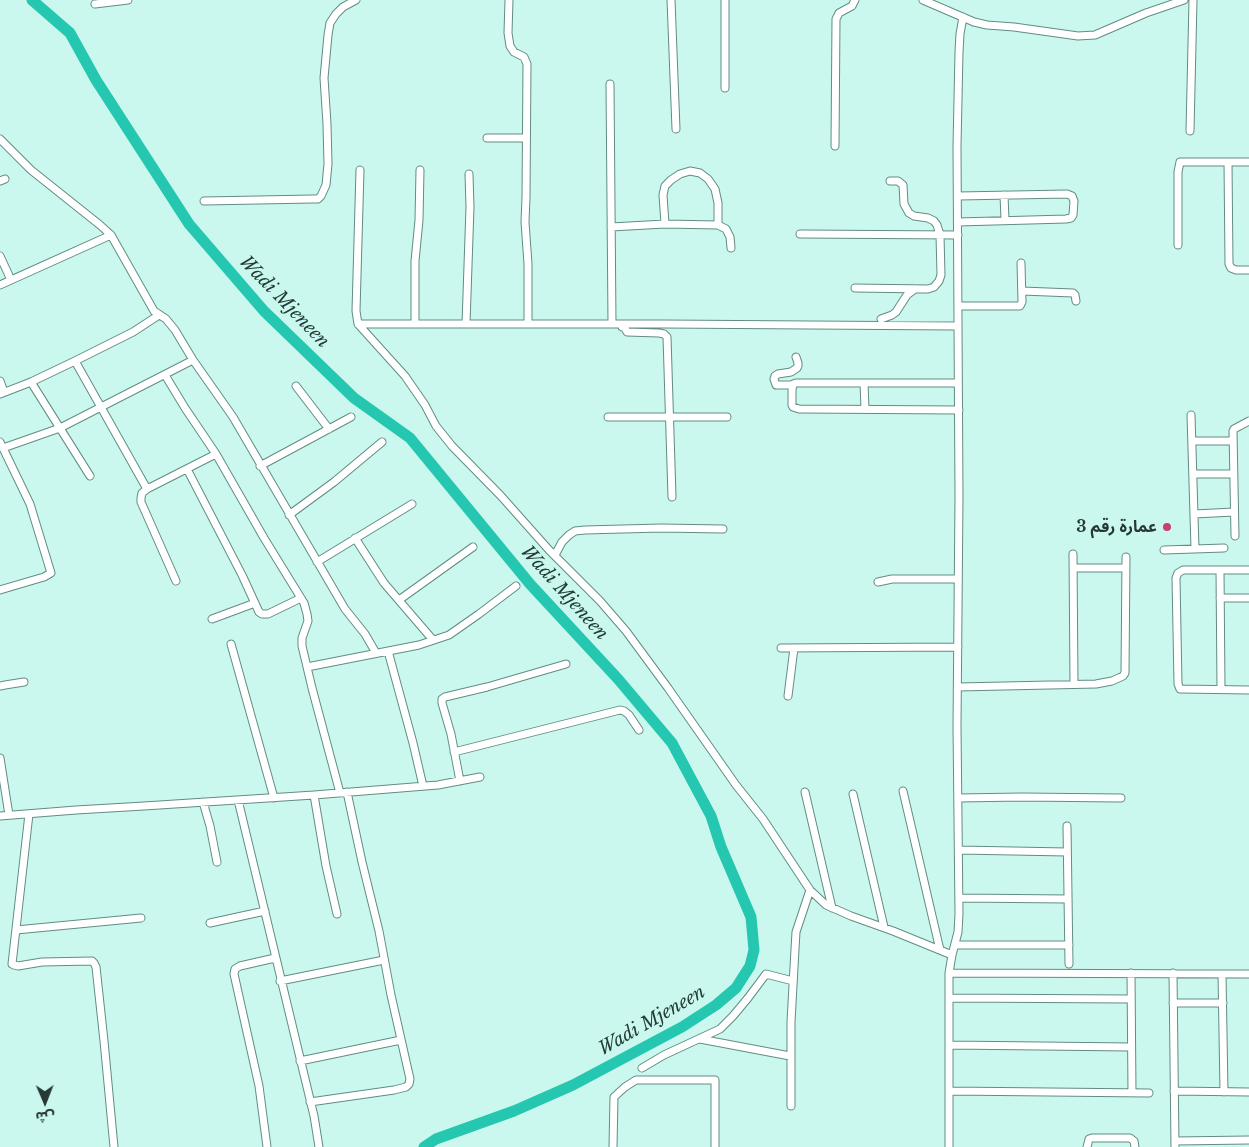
<!DOCTYPE html>
<html>
<head>
<meta charset="utf-8">
<style>
  body { margin:0 }
  #map { position:relative; width:1249px; height:1147px; overflow:hidden; background:#caf8ee; font-family:"Libre Baskerville","Noto Sans Arabic",serif }
  canvas { display:block }
  .north { position:absolute; left:20px; top:1077px; width:50px; height:50px; -webkit-text-stroke:4px #caf8ee; paint-order:stroke; rotate:179deg; font-size:14px; font-weight:700; line-height:20px; text-align:center; color:#273935 }
  .north::after { content:''; display:block; margin:auto; width:18px; height:22px; background:#273935; clip-path:polygon(50% 0,100% 100%,50% 72%,0 100%) }
</style>
</head>
<body>
<div id="map">
<canvas width="1249" height="1147"></canvas>
<div class="north">ش</div>
</div>
<script>
const ctx = document.querySelector('canvas').getContext('2d');
ctx.lineJoin = 'round';
const toPath = rows => new Path2D(rows.map(r => 'M' + r).join(''));
function stroke(path, color, width, dash) { ctx.strokeStyle = color; ctx.lineWidth = width; ctx.lineCap = dash ? 'butt' : 'round'; ctx.setLineDash(dash || []); ctx.stroke(path); }
function label(font, color, halo, rows, align = 'center') {
  ctx.font = font + ' "Libre Baskerville","Noto Sans Arabic",serif'; ctx.lineWidth = 4; ctx.setLineDash([]); ctx.textBaseline = 'middle'; ctx.strokeStyle = halo; ctx.fillStyle = color; for (const [text, x, y, turn = 0] of rows) {
    ctx.save(); ctx.translate(x, y); ctx.rotate((+turn || 0) * Math.PI / 180); ctx.textAlign = isNaN(turn) ? turn : align; if (halo) ctx.strokeText(text, 0, 0); ctx.fillText(text, 0, 0); ctx.restore();
  }
}
const river = toPath([
  [32,0,70,33,96,80,189,224,264,311,354,398,410,438,530,584,618,679,672,743,711,816,721,847,751,917,754,950,750,966,736,988,716,1005,682,1027,573,1085,514,1111,436,1139,424,1147]
]);
const minor = toPath([
  [509,0,508,33,510,46,514,52,524,57,527,64,526,197,525,222,528,264,528,324],
  [671,0,676,129],
  [725,0,725,88],
  [923,0,974,22,987,25,1014,27,1078,36,1095,35,1146,13,1184,0],
  [95,4,128,0],
  [610,84,612,324],
  [1190,131,1193,0],
  [487,138,526,138],
  [0,139,31,170,100,225,111,235,154,311,166,319,175,330,193,360,233,417,345,609,365,634,376,653],
  [835,146,836,19,839,13,852,6,855,0],
  [1228,162,1229,264,1231,268,1236,270,1249,270],
  [360,170,356,311,358,324,405,376,425,405,436,426,452,446,501,496,549,550,600,601,626,631,668,688,736,785,763,819,810,890,826,905,851,916,893,931,952,955],
  [0,181,5,179],
  [1004,195,1005,220],
  [958,196,1067,194,1072,196,1074,201,1073,215,1071,218,1066,219,958,222],
  [204,201,313,199,318,199,321,196,326,185,328,164,327,124,324,78,328,35,330,23,336,14,343,7,356,0],
  [665,224,663,195,665,186,671,180,680,174,690,171,700,173,708,179,715,189,718,203,718,225],
  [611,227,665,224,718,225,726,229,730,237,731,248],
  [800,234,958,235],
  [1178,245,1178,172,1180,162,1249,162],
  [0,256,11,280],
  [0,285,111,235],
  [855,288,928,289,934,287,939,281,941,275,940,235,937,225,934,221,928,218,914,216,909,213,904,204,903,185,898,181,890,181],
  [1022,291,1073,293,1075,295,1076,301],
  [958,306,1020,306,1022,302,1021,263],
  [881,319,892,315,896,312,907,295,915,289],
  [358,324,663,324,958,326],
  [415,324,415,261,419,220,420,170],
  [466,324,470,207,469,174],
  [622,325,622,327,625,328,627,332,659,333,664,334,667,337,672,497],
  [75,361,147,489],
  [165,375,185,408,216,454,264,538,304,603,307,614,308,621,302,638,302,646,312,688,340,793],
  [0,381,4,392],
  [31,382,90,476],
  [864,383,865,409],
  [958,383,796,383,793,384,792,390,792,405,793,407,799,409,959,410],
  [793,385,776,385,774,379,775,376,778,374,791,372,797,368,798,366,798,363,796,357],
  [296,386,329,429],
  [0,394,31,382,75,361,133,332,159,315],
  [1191,415,1195,549],
  [608,417,727,417],
  [1192,441,1233,441],
  [0,442,30,504,51,573,44,577,0,590],
  [3,448,60,428,193,360],
  [260,466,351,417],
  [187,469,242,575,259,612,262,614,268,614,301,598],
  [1193,474,1233,474],
  [1194,514,1234,512],
  [289,515,334,482,382,442],
  [1235,536,1233,431,1234,429,1249,421],
  [355,538,384,583,433,640],
  [1164,550,1224,548],
  [1073,554,1074,684],
  [555,555,562,542,569,535,575,531,585,530,661,528,723,529],
  [317,562,412,504],
  [1073,568,1126,568],
  [1220,570,1221,689],
  [1249,570,1183,570,1178,573,1176,578,1178,684,1180,689,1249,690],
  [176,581,141,502,141,498,142,493,147,489,216,454],
  [878,582,892,579,958,579],
  [1220,598,1249,598],
  [399,600,473,547],
  [212,619,255,603],
  [231,644,274,798],
  [781,648,958,647],
  [388,651,413,743,423,786],
  [307,667,419,645,449,635,479,614,516,586],
  [0,686,5,685,24,682],
  [958,687,1096,684,1112,681,1123,676,1125,673,1126,557],
  [788,696,794,648],
  [454,752,620,710,624,711,629,715,639,730],
  [0,758,9,815],
  [460,781,451,734,442,703,442,699,445,697,487,687,566,664],
  [903,791,940,950],
  [805,792,832,908],
  [853,794,884,927],
  [314,795,326,866,337,914],
  [958,798,1022,797,1121,798],
  [238,800,314,1116,319,1147],
  [203,802,210,826,217,862],
  [29,814,12,964,14,965,18,966,42,962,92,961,94,963,96,967,104,1041,114,1147],
  [0,816,76,810,144,806,314,795,438,785,480,777],
  [1067,826,1069,964],
  [959,850,1067,852],
  [959,898,1068,899],
  [210,923,265,911],
  [16,930,141,918],
  [955,945,1069,945],
  [949,973,1249,974],
  [1131,973,1132,1093],
  [1173,973,1175,1147],
  [1222,974,1224,1092],
  [280,981,384,960],
  [949,998,1131,999],
  [1173,1003,1223,1003],
  [700,1039,790,1056],
  [949,1045,1131,1047],
  [300,1061,401,1040],
  [642,1068,664,1055,720,1029,733,1016,748,998,766,974,793,981],
  [949,1091,1149,1093],
  [1174,1091,1249,1092],
  [310,1102,394,1090,406,1087,409,1084,410,1079,391,995,379,931,362,862,347,792],
  [791,1106,791,1022,795,949,796,932,810,890],
  [1175,1141,1249,1140],
  [267,1147,259,1086,234,974,235,969,240,966,275,958],
  [613,1147,614,1097,625,1087,636,1080,715,1080,715,1147],
  [949,1147,949,973,952,955,958,932,959,914,957,726,959,497,957,146,959,52,960,34,963,17],
  [1087,1147,1089,1139,1092,1138,1130,1138,1134,1141,1135,1147]
]);
const markers = [
  [1167,527,5,"#c63d78"]
];
const poiNames = [
  ["عمارة رقم 3",1157,527]
];
const waterNames = [
  ["Wadi Mjeneen",284,302,46],
  ["Wadi Mjeneen",564,593,48],
  ["Wadi Mjeneen",652,1021,-30]
];
stroke(river, '#26c7b1', 11);
stroke(minor, '#628c84', 9);
stroke(minor, '#fff', 7);
for (const [x, y, r, color] of markers) { const dot = new Path2D(); dot.arc(x, y, r, 0, 2 * Math.PI); ctx.fillStyle = color; ctx.fill(dot); stroke(dot, '#caf8ee', 2); }
label('bold 16px', '#273935', '#caf8ee', poiNames, 'right');
label('italic 18px', '#233c37', '#caf8ee', waterNames);
</script>
</body>
</html>
